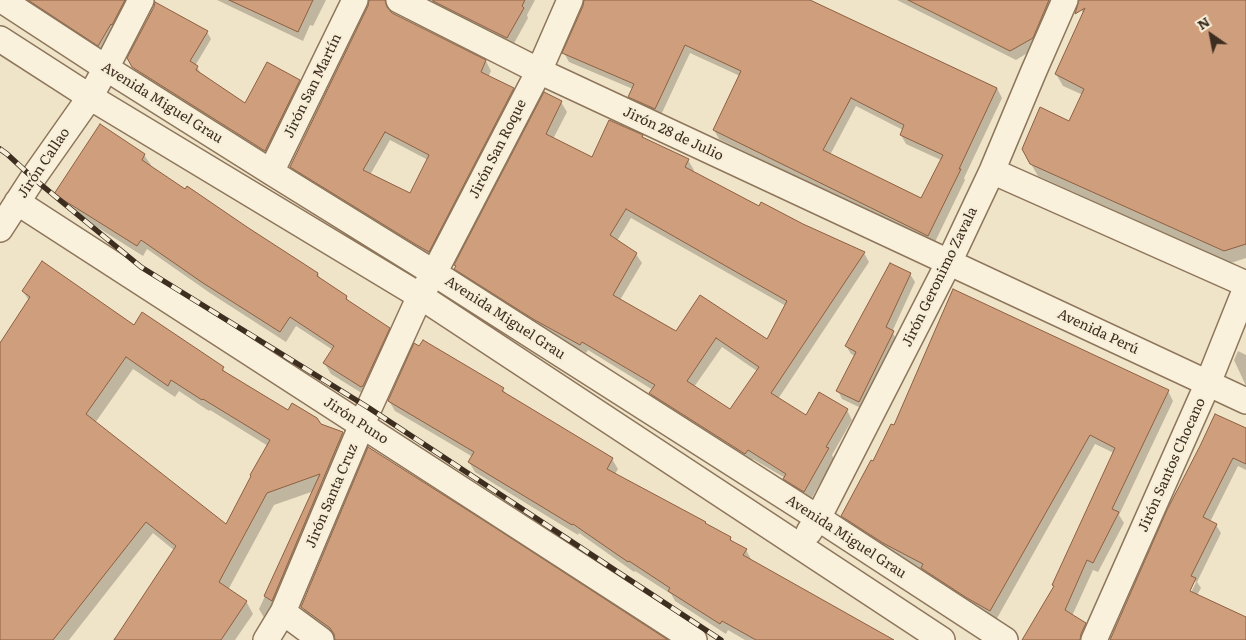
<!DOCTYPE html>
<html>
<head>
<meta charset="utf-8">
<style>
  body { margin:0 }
  #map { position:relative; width:1246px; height:640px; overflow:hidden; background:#f0e4c8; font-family:Literata,serif }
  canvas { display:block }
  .north { position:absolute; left:1186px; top:10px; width:50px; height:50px; -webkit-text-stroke:4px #f7eed8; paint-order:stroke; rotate:327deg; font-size:14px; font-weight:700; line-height:20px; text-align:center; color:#3d2e20 }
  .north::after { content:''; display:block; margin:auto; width:18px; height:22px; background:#3d2e20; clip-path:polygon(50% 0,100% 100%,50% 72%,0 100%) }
</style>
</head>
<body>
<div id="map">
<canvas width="1246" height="640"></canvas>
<div class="north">N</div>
</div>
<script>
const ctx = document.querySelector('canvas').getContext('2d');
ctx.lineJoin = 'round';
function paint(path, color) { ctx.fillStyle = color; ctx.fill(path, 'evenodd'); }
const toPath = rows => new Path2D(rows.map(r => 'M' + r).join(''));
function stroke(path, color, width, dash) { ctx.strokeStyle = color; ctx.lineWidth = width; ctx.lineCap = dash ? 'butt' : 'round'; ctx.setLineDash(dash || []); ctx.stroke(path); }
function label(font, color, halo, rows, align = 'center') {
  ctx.font = font + ' Literata,serif'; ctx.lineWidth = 4.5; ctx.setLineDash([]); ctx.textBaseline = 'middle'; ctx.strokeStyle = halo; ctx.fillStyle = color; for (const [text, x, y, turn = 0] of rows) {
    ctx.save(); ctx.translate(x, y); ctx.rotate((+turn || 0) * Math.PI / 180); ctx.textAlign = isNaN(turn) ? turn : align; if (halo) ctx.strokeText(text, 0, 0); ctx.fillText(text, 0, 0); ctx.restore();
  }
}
const shadow = toPath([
  [21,0,135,0,103,54],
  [217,0,326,0,313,26,310,25,303,41],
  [370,0,394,0,391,3,389,11,391,14,486,61,491,71,488,77,513,89,518,98,434,260,296,176,291,167,369,7],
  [390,140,428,160,411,195,370,175],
  [420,0,535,0,527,15,528,18,512,47],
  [585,0,807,0,997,88,1002,98,964,178,965,180,934,244,719,139,714,130,740,76,690,53,660,117,635,106,629,97,633,89,569,62,564,53,584,6],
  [856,106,903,130,901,135,906,144,941,160,922,200,830,155],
  [897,0,1052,0,1029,52,1016,60],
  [1086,0,1246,0,1246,258,1231,263,1038,176,1031,164,1070,122,1083,95,1063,86,1056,74,1084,14,1081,10],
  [207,32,211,39,195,66,197,67,201,74,245,105,299,81,303,88,269,157,137,74,133,67],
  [561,102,567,112,553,139,593,158,642,136,644,140,688,160,694,170,692,172,759,208,803,225,864,253,869,262,778,399,807,417,847,410,852,420,832,455,834,459,810,501,790,488,785,478,753,459,751,463,656,403,651,393,653,390,588,350,586,353,540,328,461,278,456,269],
  [631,218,786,306,767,341,677,332,620,300,642,263,636,254,617,241],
  [722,347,757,371,730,411,694,387],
  [144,155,151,165,150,167,318,274,321,280,346,297,350,303,389,328,395,339,368,397,331,374,325,364,333,350,296,326,286,342,210,293,147,249,143,256,62,205,56,194],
  [910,274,915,282,892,332,897,340,863,409,842,399,838,391,855,356,851,354,846,346],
  [23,291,134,327,223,368,226,374,288,412,342,433,349,445,266,621,259,609,314,491,274,505,228,590,246,601,253,614,235,640,113,640,115,637,117,638,175,551,153,533,69,640,0,640,0,341,2,343,29,301],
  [133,369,175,397,179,391,209,411,210,410,268,446,226,526,95,423],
  [1238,351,1246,355,1246,386,1234,360],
  [503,389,506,394,612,459,618,469,615,474,705,523,707,525,730,538,733,543,746,550,752,561,892,640,745,640,728,630,726,634,675,601,671,594,635,571,634,572,579,533,578,535,475,472,469,462,473,457,395,411,389,401],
  [1168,391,1173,401,1119,515,1124,523,1098,572,1093,570,1072,616,1072,640,1024,640,1055,588,1053,585,1114,453,1095,444,996,620,928,578,924,571,890,553,848,526,843,516],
  [1246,429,1246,470,1238,466,1210,522,1216,525,1221,533,1197,582,1201,588,1197,595,1246,618,1246,640,1111,640],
  [1194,580,1196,582,1189,597,1186,596],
  [302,607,665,640,336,640,310,621]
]);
const building = toPath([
  [28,0,125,0,112,25,111,24,98,46,28,0],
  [229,0,313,0,298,32,229,0],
  [369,0,385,0,387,7,392,13,486,60,481,72,514,88,429,252,415,244,290,167,368,6,369,0],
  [385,132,429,155,410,193,363,170,385,132],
  [433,0,525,0,522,6,524,8,507,38,433,1,433,0],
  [584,0,810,0,997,88,959,169,961,169,928,236,713,130,741,71,685,45,655,109,628,97,634,84,562,53,583,6,584,0],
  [851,98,904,125,900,135,943,155,921,198,823,150,851,98],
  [908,0,1049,0,1033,38,1010,51,908,0],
  [1079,0,1246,0,1246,244,1224,251,1030,164,1022,149,1040,107,1069,121,1084,89,1055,74,1085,8,1075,14,1079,0],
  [155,2,208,31,190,61,198,66,196,70,245,103,267,62,300,80,265,151,132,67,127,58,154,7,155,2],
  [544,92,562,101,546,134,592,157,609,120,643,135,642,137,689,159,685,167,759,206,761,202,803,224,865,252,771,393,806,415,819,392,848,409,826,447,829,448,804,492,783,479,786,474,748,450,745,454,649,393,655,385,582,342,580,345,533,319,454,269,456,266,454,265,544,92],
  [626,209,787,301,767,339,700,295,676,331,613,295,637,253,610,235,626,209],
  [716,338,759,367,730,409,687,381,716,338],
  [100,124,145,154,142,160,185,189,187,186,247,227,318,273,317,276,347,296,346,299,390,328,363,386,361,387,323,363,334,346,290,317,280,332,203,283,141,240,137,246,54,194,100,124],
  [42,261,134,325,142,312,224,367,222,370,288,410,292,403,317,418,321,424,343,432,272,601,264,596,320,474,267,493,219,582,247,601,221,640,114,640,176,546,146,522,53,640,0,640,0,343,30,297,22,291,42,261],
  [126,357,168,386,171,380,202,400,203,399,270,440,250,475,251,476,226,524,86,414,126,357],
  [890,263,911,273,886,327,894,331,859,402,836,391,856,352,845,346,890,263],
  [953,289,1169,390,1112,509,1119,512,1093,563,1087,560,1065,610,1086,623,1081,634,1080,640,1022,640,1054,586,1052,585,1115,448,1090,435,990,611,967,598,921,568,923,564,883,543,841,516,871,460,873,461,891,424,894,425,953,289],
  [423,340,504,388,502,391,613,458,607,469,706,522,705,523,731,537,730,540,747,549,743,555,894,640,756,640,722,621,720,624,668,591,670,588,629,561,628,562,573,524,572,525,468,462,474,452,388,401,414,343,419,346,423,340],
  [1215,414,1246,428,1246,464,1233,458,1203,517,1217,524,1191,576,1196,578,1190,591,1246,617,1246,640,1110,640,1167,510,1200,446,1215,414],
  [368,447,494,527,668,640,335,640,334,634,330,628,301,607,368,447]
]);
const minor = toPath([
  [2,0,106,68,271,172,434,273,818,518,1005,640],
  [399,0,539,71,1246,401],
  [0,39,90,97,420,296,942,640],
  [992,171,1246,284],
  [271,172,355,0],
  [17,202,694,640],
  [0,229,33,178,90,97,106,68,141,0],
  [809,532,818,518,949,262,992,171,1033,73,1065,0],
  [283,612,321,640],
  [266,640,283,612,369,408,420,296,434,273,539,71,570,0],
  [1094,640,1208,383,1246,288]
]);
const rail = toPath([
  [0,149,7,154,33,178,141,267,369,408,721,640]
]);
const streetNames = [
  ["Jirón San Martín",313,86,-64],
  ["Avenida Miguel Grau",162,103,32],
  ["Jirón 28 de Julio",673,134,25],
  ["Jirón San Roque",498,149,-63],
  ["Jirón Callao",44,163,-56],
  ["Jirón Geronimo Zavala",940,277,-64],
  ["Avenida Miguel Grau",505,318,33],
  ["Avenida Perú",1098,332,25],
  ["Jirón Puno",356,421,33],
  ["Jirón Santos Chocano",1172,465,-66],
  ["Jirón Santa Cruz",332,496,-67],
  ["Avenida Miguel Grau",846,537,33]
];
paint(shadow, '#0003');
paint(building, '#cf9f7d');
stroke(building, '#8d5f41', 1);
stroke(minor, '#8d765c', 28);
stroke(minor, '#faf1dc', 25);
stroke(rail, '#3d2e20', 5.5);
stroke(rail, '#f7eed8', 4, [11]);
label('14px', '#3d2e20', '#f7eed8', streetNames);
</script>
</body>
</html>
